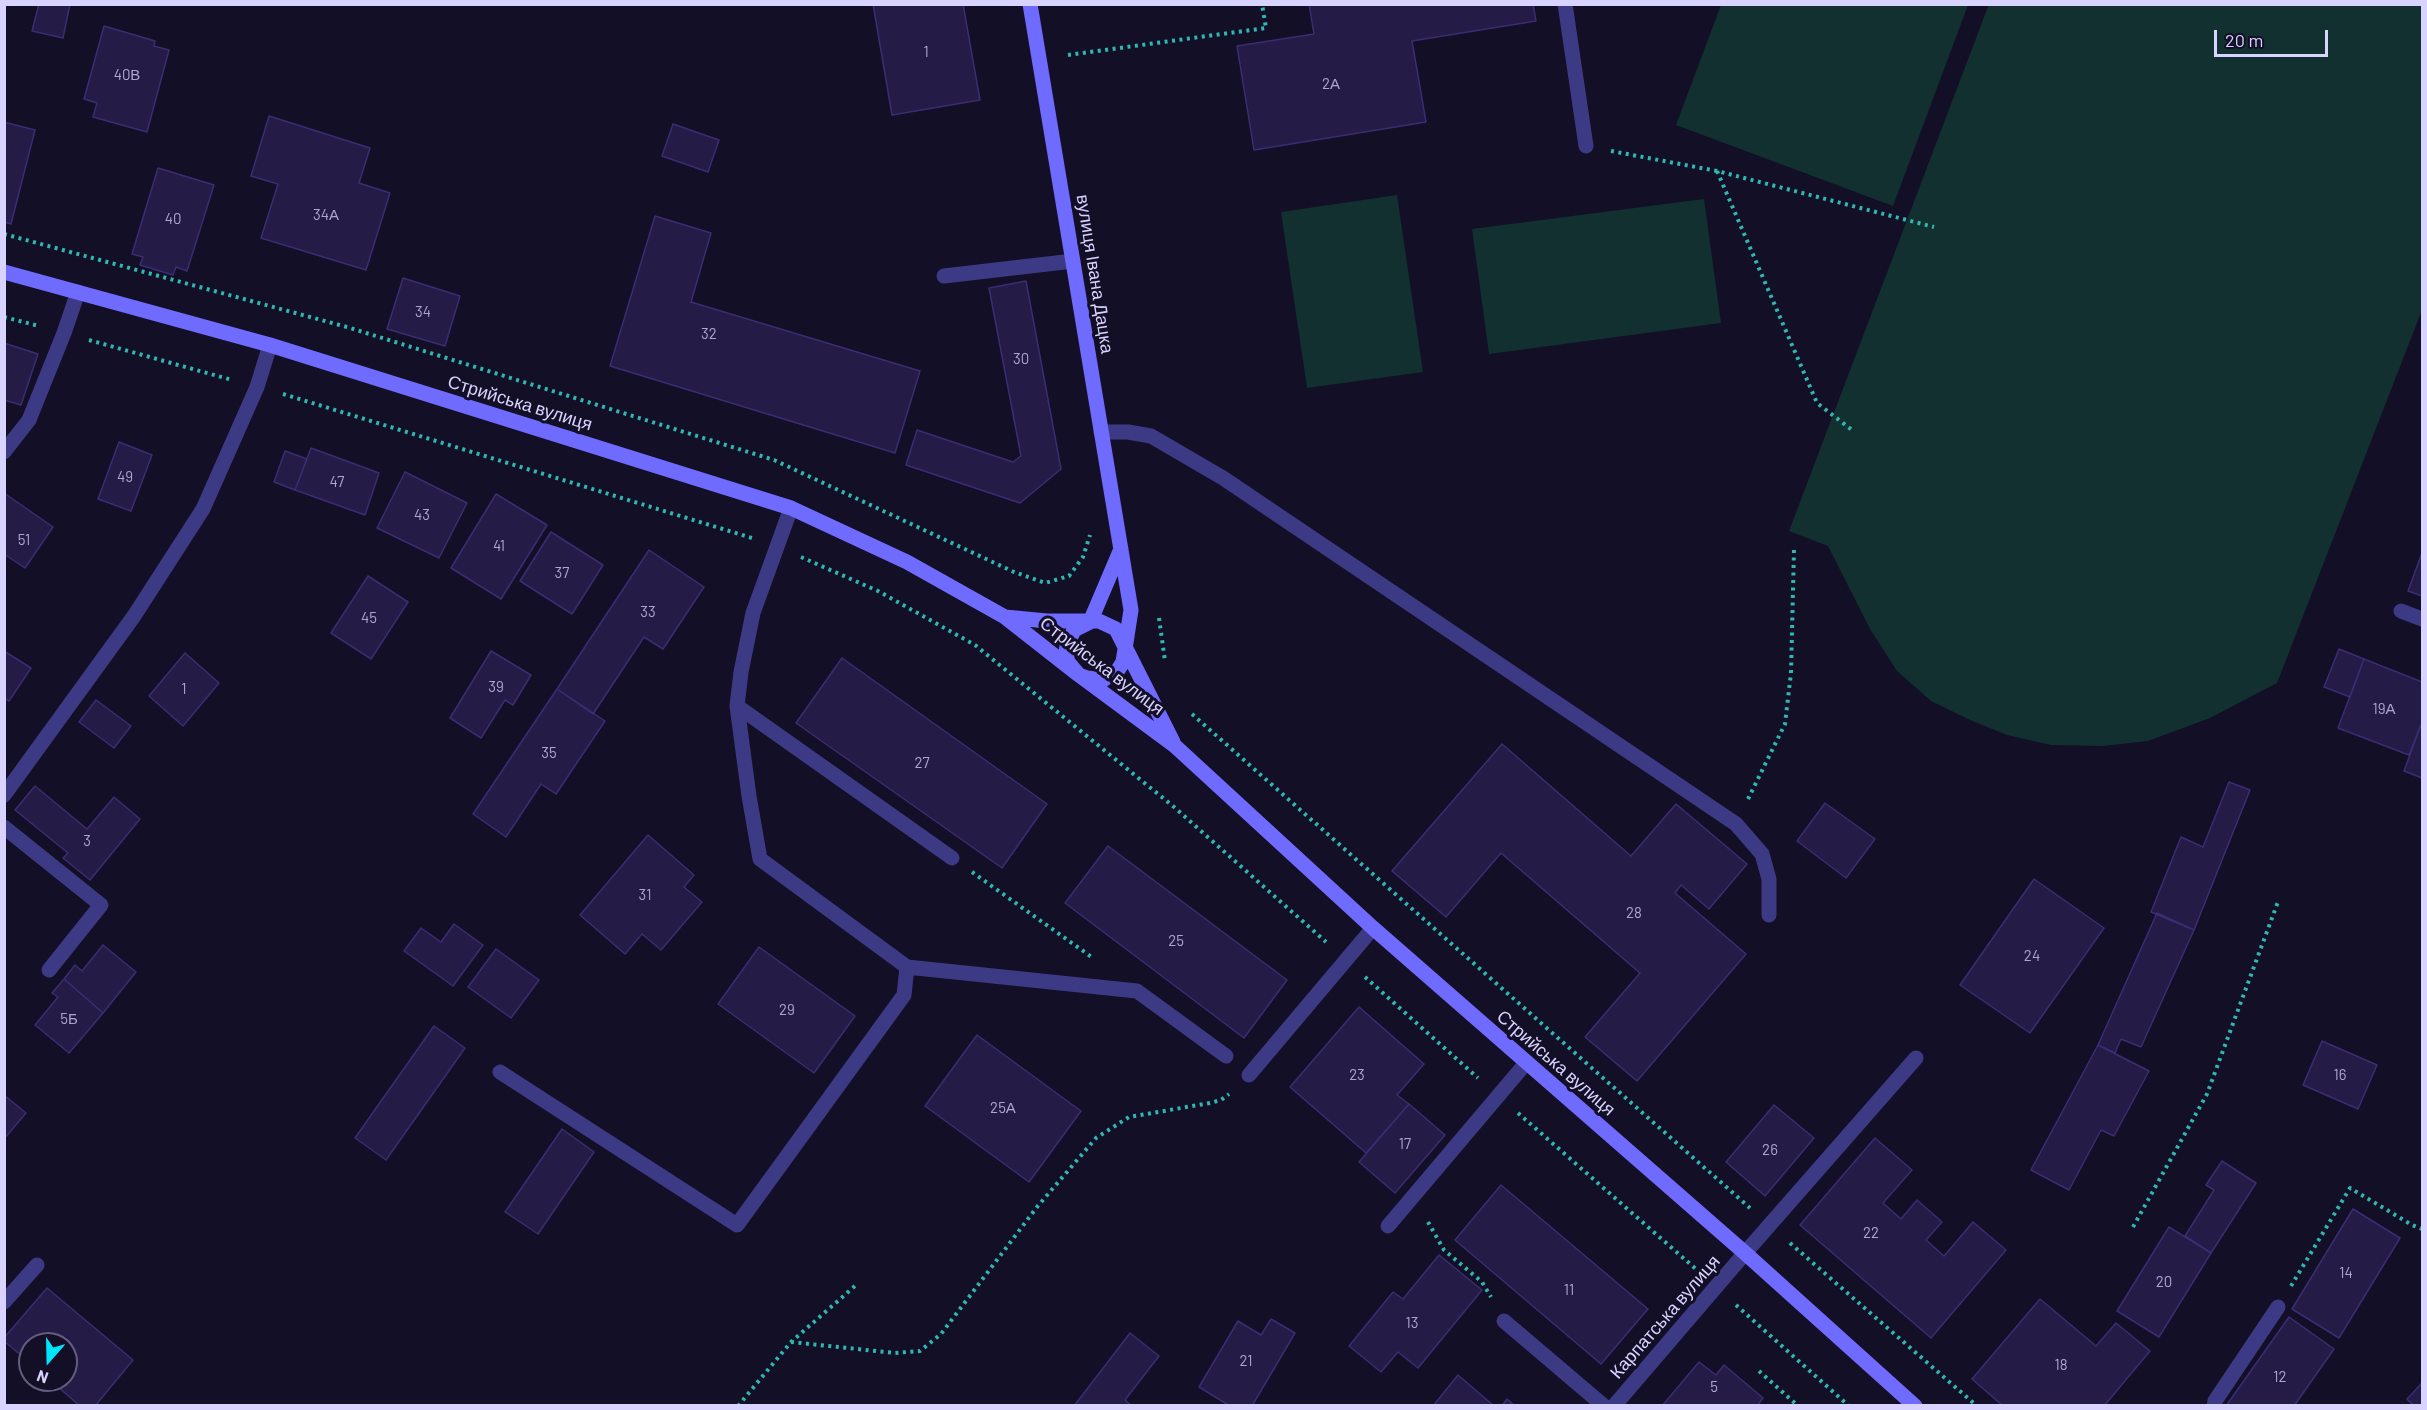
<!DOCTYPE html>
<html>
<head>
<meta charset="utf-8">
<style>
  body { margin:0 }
  #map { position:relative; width:2427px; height:1410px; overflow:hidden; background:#130f26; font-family:Barlow,sans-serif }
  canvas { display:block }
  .frame { position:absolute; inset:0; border:6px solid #d9d4ff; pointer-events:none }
  .north { position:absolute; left:18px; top:1332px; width:60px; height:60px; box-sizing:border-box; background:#130f26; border:2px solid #625e7d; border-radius:50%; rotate:200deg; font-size:16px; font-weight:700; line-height:24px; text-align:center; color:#d9d4ff }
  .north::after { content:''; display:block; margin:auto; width:21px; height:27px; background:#00e5ff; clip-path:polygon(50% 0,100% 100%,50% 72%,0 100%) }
  .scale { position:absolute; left:2214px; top:30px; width:114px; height:27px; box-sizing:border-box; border:3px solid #d9d4ff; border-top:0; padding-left:8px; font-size:18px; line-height:21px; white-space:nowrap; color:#d9d4ff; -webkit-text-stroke:4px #130f26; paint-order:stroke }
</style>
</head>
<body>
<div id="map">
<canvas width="2427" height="1410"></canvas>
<div class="frame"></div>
<div class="north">N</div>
<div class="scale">20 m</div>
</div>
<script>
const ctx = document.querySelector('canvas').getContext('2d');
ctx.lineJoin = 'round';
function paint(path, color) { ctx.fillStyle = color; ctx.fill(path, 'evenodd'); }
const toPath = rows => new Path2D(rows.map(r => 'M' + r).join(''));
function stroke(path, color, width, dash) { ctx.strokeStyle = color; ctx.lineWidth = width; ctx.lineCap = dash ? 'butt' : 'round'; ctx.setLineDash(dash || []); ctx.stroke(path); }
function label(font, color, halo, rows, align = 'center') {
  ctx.font = font + ' Barlow,sans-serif'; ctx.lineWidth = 6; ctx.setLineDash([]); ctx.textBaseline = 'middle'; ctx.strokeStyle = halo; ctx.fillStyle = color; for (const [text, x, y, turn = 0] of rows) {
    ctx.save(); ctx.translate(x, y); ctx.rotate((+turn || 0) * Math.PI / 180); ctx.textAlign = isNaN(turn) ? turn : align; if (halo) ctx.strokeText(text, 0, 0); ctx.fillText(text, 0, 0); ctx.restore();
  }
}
const green = toPath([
  [1989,4,2422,5,2422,310,2277,683,2210,718,2148,741,2103,746,2051,745,2007,735,1970,720,1931,701,1897,671,1870,629,1828,546,1789,531],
  [1721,5,1968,5,1893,206,1676,125],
  [1397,195,1423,372,1307,388,1281,212],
  [1704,199,1721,323,1489,354,1472,229]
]);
const building = toPath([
  [39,4,70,4,63,38,32,31,39,4],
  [873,4,963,4,980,100,892,115,873,4],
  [1309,4,1533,4,1536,21,1412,41,1426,122,1254,150,1237,46,1314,34,1309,4],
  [104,26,155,41,154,46,169,50,147,132,93,117,97,103,84,99,104,26],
  [269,116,370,148,359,183,390,193,366,270,261,238,278,184,251,176,269,116],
  [4,122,35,130,11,224,4,222,4,122],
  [673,124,719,140,708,172,662,156,673,124],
  [158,168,214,185,187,271,176,267,173,275,140,265,143,257,132,254,158,168],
  [655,216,711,233,691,302,920,371,895,453,610,366,655,216],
  [403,278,460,296,445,346,387,329,403,278],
  [1026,281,1061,469,1020,503,906,465,917,430,1013,462,1021,456,989,288,1026,281],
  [4,343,38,354,21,405,4,400,4,343],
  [119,442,152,455,131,511,98,499,119,442],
  [311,448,379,473,365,515,295,490,311,448],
  [285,451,307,459,295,490,274,482,285,451],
  [405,472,467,503,439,558,377,528,405,472],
  [4,493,53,527,25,568,4,554,4,493],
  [496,494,547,525,501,599,451,568,496,494],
  [551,532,603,565,572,614,520,581,551,532],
  [649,550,704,587,663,649,644,637,593,714,557,689,649,550],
  [2422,553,2422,596,2408,591,2422,553],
  [368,576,408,602,371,659,331,633,368,576],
  [2339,649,2364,659,2350,697,2324,687,2339,649],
  [4,651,31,668,9,701,4,698,4,651],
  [491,651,531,675,513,705,505,700,481,738,450,718,491,651],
  [185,653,219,683,183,726,149,696,185,653],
  [842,658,1047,804,1002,868,796,723,842,658],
  [2364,659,2422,682,2422,722,2409,755,2338,728,2364,659],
  [557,689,605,721,556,794,541,784,506,837,473,814,557,689],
  [96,700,131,726,114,748,79,722,96,700],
  [2422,722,2422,778,2404,771,2422,722],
  [1502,744,1631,856,1676,804,1747,864,1709,909,1681,885,1675,893,1746,954,1637,1081,1585,1037,1640,973,1501,853,1446,917,1392,871,1502,744],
  [2229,782,2250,790,2194,930,2151,912,2181,837,2203,847,2229,782],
  [35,786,87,829,114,797,140,819,90,880,63,858,68,853,15,810,35,786],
  [1825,803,1875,839,1846,878,1797,841,1825,803],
  [648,835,694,875,684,887,702,902,661,950,642,934,625,954,580,915,648,835],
  [1108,846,1287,980,1244,1038,1065,903,1108,846],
  [2034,879,2104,928,2030,1033,1960,985,2034,879],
  [2157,913,2194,930,2141,1047,2121,1039,2115,1053,2098,1045,2157,913],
  [454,924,483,945,453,986,404,951,421,928,441,942,454,924],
  [103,945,136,972,103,1013,64,979,75,965,82,971,103,945],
  [759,947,855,1016,814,1073,718,1004,759,947],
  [496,949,539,980,511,1018,468,987,496,949],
  [64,979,103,1013,69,1053,35,1025,58,997,52,993,64,979],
  [1359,1007,1424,1064,1397,1095,1409,1104,1366,1153,1290,1087,1359,1007],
  [434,1026,465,1048,386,1160,355,1138,434,1026],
  [977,1035,1081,1111,1029,1182,925,1106,977,1035],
  [2322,1041,2377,1065,2358,1109,2303,1085,2322,1041],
  [2098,1045,2149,1071,2114,1136,2101,1130,2069,1190,2031,1170,2098,1045],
  [4,1095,26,1113,4,1139,4,1095],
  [1409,1104,1445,1135,1395,1193,1359,1162,1409,1104],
  [1774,1105,1814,1138,1765,1196,1726,1162,1774,1105],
  [562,1129,594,1152,538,1234,505,1212,562,1129],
  [1875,1138,1912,1170,1883,1203,1901,1219,1917,1200,1942,1222,1926,1240,1944,1256,1973,1222,2006,1250,1931,1338,1800,1225,1875,1138],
  [2222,1161,2256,1183,2211,1253,2185,1236,2214,1190,2206,1185,2222,1161],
  [1501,1185,1648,1309,1601,1364,1455,1240,1501,1185],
  [2353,1209,2400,1238,2339,1338,2292,1309,2353,1209],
  [2169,1227,2211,1253,2159,1337,2117,1311,2169,1227],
  [1439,1255,1482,1290,1418,1368,1398,1352,1381,1372,1349,1346,1393,1292,1403,1299,1439,1255],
  [47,1288,133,1360,95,1406,80,1406,50,1380,66,1380,66,1344,30,1344,30,1363,4,1341,4,1338,47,1288],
  [2040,1299,2096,1346,2116,1323,2150,1351,2104,1406,2003,1406,1972,1379,2040,1299],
  [2289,1317,2334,1349,2294,1406,2226,1406,2289,1317],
  [1271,1319,1295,1333,1252,1406,1230,1406,1199,1387,1238,1321,1261,1335,1271,1319],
  [1130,1333,1159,1356,1125,1400,1132,1406,1074,1406,1130,1333],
  [1699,1362,1716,1375,1724,1365,1763,1398,1757,1406,1662,1406,1699,1362],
  [1458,1375,1494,1406,1433,1406,1458,1375],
  [2422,1383,2422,1406,2414,1406,2407,1399,2422,1383],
  [1507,1399,1515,1406,1502,1406,1507,1399]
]);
const path = toPath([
  [1068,55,1266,28,1262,4],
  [1611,151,1717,171,1934,227],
  [1717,171,1817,403,1852,430],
  [4,234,347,327,774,460,1014,572,1045,583,1069,576,1083,557,1090,535],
  [4,317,39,326],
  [89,340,232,380],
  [283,394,752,538],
  [801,557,878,591,975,645,1174,807,1326,942],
  [1159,618,1165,661],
  [1192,714,1750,1208],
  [1748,799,1785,724,1791,673,1794,549],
  [972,872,1093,958],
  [1365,977,1478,1078],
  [1518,1113,1697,1270],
  [1428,1222,1444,1250,1482,1282,1491,1297],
  [2133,1227,2207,1094,2279,899],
  [1790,1243,1977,1406],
  [2291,1286,2350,1188,2412,1225,2422,1229],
  [1736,1305,1849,1406],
  [791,1342,895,1353,920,1351,941,1334,1037,1207,1096,1138,1129,1117,1210,1103,1221,1100,1229,1094],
  [1759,1371,1798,1406],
  [738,1406,791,1342,855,1286]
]);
const lane = toPath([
  [1565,4,1586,146],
  [944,276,1073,261],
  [1101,432,1128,432,1151,436,1223,478,1736,824,1762,854,1769,879,1769,915],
  [2401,611,2422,619],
  [737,706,952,858],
  [4,827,101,905,49,970],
  [907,967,1137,991,1226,1056],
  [500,1072,737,1225,904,995,907,967,760,859,749,796,737,706,741,672,753,613,791,508],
  [1249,1075,1373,928],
  [1388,1226,1526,1063],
  [1745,1253,1916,1058],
  [4,1302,37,1265],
  [1504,1321,1604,1406],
  [2214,1406,2215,1401,2278,1307]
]);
const street = toPath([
  [4,452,29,420,64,333,78,292],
  [4,795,134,616,203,509,257,387,270,345],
  [1614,1406,1745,1253]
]);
const secondary = toPath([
  [1030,4,1131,610,1123,662,1118,670,1103,680,1087,678,1079,675,1068,662,1066,654,1067,645,1074,630,1090,622],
  [4,272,270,345,791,508,907,562,1005,617,1079,675,1175,746,1373,928,1745,1253,1915,1406],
  [1005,617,1047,621,1099,621,1116,629,1173,742],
  [1090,622,1121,549]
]);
const numberNames = [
  ["1",926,52],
  ["40В",127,75],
  ["2А",1331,84],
  ["34А",326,215],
  ["40",173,219],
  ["34",423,312],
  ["32",709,334],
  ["30",1021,359],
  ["49",125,477],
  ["47",337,482],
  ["43",422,515],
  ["51",24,540],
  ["41",499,546],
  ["37",562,573],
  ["33",648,612],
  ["45",369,618],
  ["39",496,687],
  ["1",184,689],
  ["19А",2384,709],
  ["35",549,753],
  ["27",922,763],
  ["3",87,841],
  ["31",645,895],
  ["28",1634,913],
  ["25",1176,941],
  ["24",2032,956],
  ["29",787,1010],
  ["5Б",69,1019],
  ["23",1357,1075],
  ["16",2340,1075],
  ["25А",1003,1108],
  ["17",1405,1144],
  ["26",1770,1150],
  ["22",1871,1233],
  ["14",2346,1273],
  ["20",2164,1282],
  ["11",1569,1290],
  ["13",1412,1323],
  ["21",1246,1361],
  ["18",2061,1365],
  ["12",2280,1377],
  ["5",1714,1387]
];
const streetNames = [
  ["вулиця Івана Дацка",1095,274,81],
  ["Стрийська вулиця",520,403,17],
  ["Стрийська вулиця",1102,666,37],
  ["Стрийська вулиця",1556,1063,41],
  ["Карпатська вулиця",1665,1317,-49]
];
paint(green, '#12302f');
paint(building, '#241b47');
stroke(building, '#3b2d73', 1.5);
stroke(path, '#2fb8b0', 4, [3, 4.5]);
stroke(lane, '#3d3a85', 15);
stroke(street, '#3d3a85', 15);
stroke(secondary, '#6f6bff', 15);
label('15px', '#aca6d1', null, numberNames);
label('18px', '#d9d4ff', '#130f26', streetNames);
</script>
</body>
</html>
